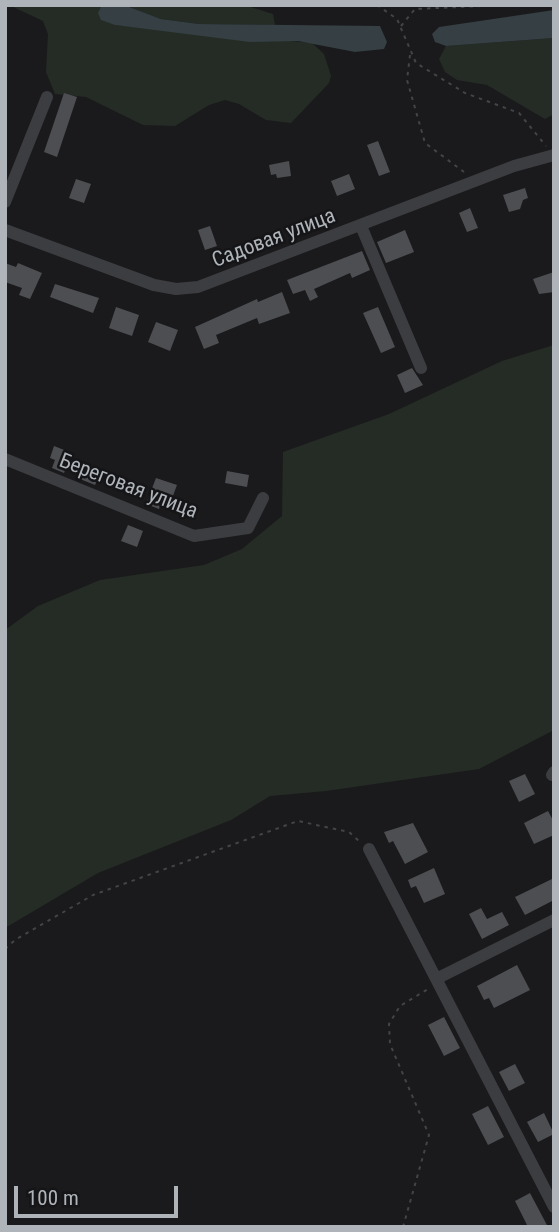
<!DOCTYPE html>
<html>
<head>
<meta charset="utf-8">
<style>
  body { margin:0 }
  #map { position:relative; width:559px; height:1232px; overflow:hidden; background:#1a1a1c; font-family:"Roboto Condensed",sans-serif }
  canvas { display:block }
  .frame { position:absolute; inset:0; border:7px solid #aeb4ba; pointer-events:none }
  .scale { position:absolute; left:14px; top:1186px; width:164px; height:32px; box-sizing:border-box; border:4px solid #aeb4ba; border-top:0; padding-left:9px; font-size:21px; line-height:24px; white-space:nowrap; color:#aeb4ba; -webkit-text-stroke:5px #151517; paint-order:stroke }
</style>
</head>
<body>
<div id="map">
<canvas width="559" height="1232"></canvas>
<div class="frame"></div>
<div class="scale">100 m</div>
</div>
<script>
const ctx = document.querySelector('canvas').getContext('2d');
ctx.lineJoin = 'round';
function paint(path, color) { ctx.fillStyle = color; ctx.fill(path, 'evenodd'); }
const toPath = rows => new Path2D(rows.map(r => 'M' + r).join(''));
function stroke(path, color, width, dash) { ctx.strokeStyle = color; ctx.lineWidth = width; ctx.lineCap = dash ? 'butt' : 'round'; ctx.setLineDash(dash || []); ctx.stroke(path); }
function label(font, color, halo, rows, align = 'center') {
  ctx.font = font + ' "Roboto Condensed",sans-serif'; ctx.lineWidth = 5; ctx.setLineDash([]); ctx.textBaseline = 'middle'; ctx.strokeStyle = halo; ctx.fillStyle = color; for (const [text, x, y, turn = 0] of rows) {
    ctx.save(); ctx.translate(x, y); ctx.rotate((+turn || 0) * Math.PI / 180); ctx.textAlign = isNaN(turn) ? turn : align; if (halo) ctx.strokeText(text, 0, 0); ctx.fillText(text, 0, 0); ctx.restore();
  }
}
const green = toPath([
  [9,5,102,5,115,25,312,43,324,54,331,76,329,83,291,123,266,120,239,104,225,100,209,105,175,126,143,125,86,97,55,94,46,72,48,34,43,21],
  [124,5,244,5,273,14,275,25,199,24,161,19],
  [554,38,554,114,545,119,487,85,457,80,445,72,439,59,446,46],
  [554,345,554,730,479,769,326,791,270,796,231,820,98,873,5,928,5,630,38,606,100,580,204,565,242,549,282,516,283,452,389,414,502,361]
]);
const water = toPath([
  [102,5,124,5,161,19,199,24,380,26,387,42,384,49,355,52,298,41,250,42,115,25,101,20,98,13],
  [554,10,554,38,446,46,435,42,432,34,439,27]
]);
const building = toPath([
  [64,93,77,97,57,157,44,152],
  [378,141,390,172,379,176,367,145],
  [289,161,291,176,277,178,276,174,271,175,269,165],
  [349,174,355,189,337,196,331,181],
  [76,179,91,184,84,203,69,198],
  [525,188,528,198,523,200,520,209,509,212,503,195],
  [470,208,478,228,467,232,459,213],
  [210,226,217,246,205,250,198,230],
  [405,230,414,252,386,263,377,242],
  [362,251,370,270,352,278,350,273,314,289,318,297,310,301,305,290,293,294,287,280],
  [5,263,16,267,18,263,42,273,30,299,19,295,22,288,5,282],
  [554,272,554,292,539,294,533,279],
  [55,284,99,298,93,313,50,297],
  [282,292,290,313,259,324,257,318,216,335,219,343,204,349,195,327,257,299,258,302],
  [116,307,139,315,132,336,109,328],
  [378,307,395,347,381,353,363,313],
  [156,322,178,330,170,351,148,342],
  [412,368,423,385,405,393,397,375],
  [54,446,72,453,64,473,52,468,55,460,50,458],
  [86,464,102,470,95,485,80,479],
  [227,471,249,475,247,487,225,483],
  [156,478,177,485,171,501,163,498,159,509,146,504],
  [128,525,143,531,137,547,121,541],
  [525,774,535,794,519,802,509,781],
  [548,811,554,822,554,835,534,844,524,823],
  [413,823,428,852,405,864,393,841,389,843,384,832],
  [434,868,445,894,424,903,416,886,411,888,408,880],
  [554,878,554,900,525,915,515,897],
  [481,908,487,919,502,912,509,925,482,939,469,914],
  [517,965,530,990,494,1008,489,998,484,1000,477,986],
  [444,1017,460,1048,444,1056,428,1025],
  [515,1064,525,1083,509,1091,499,1072],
  [488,1106,504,1137,488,1145,472,1114],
  [544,1113,554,1134,538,1142,527,1122],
  [530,1193,548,1227,528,1227,515,1201]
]);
const path = toPath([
  [377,5,397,19,416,63,465,93,519,113,546,146],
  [401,26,415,9,505,5],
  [410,55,407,80,425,143,464,172],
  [5,949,15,940,93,895,298,821,349,832,360,842],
  [403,1227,429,1135,390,1044,389,1024,400,1006,428,989]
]);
const minor = toPath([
  [5,202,47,97],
  [361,226,421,368],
  [5,230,154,285,176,289,198,287,514,166,554,155],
  [5,459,194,536,248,528,263,498],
  [552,775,554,772],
  [369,849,554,1207],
  [438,978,554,920]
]);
const streetNames = [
  ["Садовая улица",274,239,-21],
  ["Береговая улица",128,487,21]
];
paint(green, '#252c25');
paint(water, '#353f44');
paint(building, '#4c4e51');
stroke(path, '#424447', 2, [3.5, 5]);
stroke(minor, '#3c3d40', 12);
label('21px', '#aeb4ba', '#151517', streetNames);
</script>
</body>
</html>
